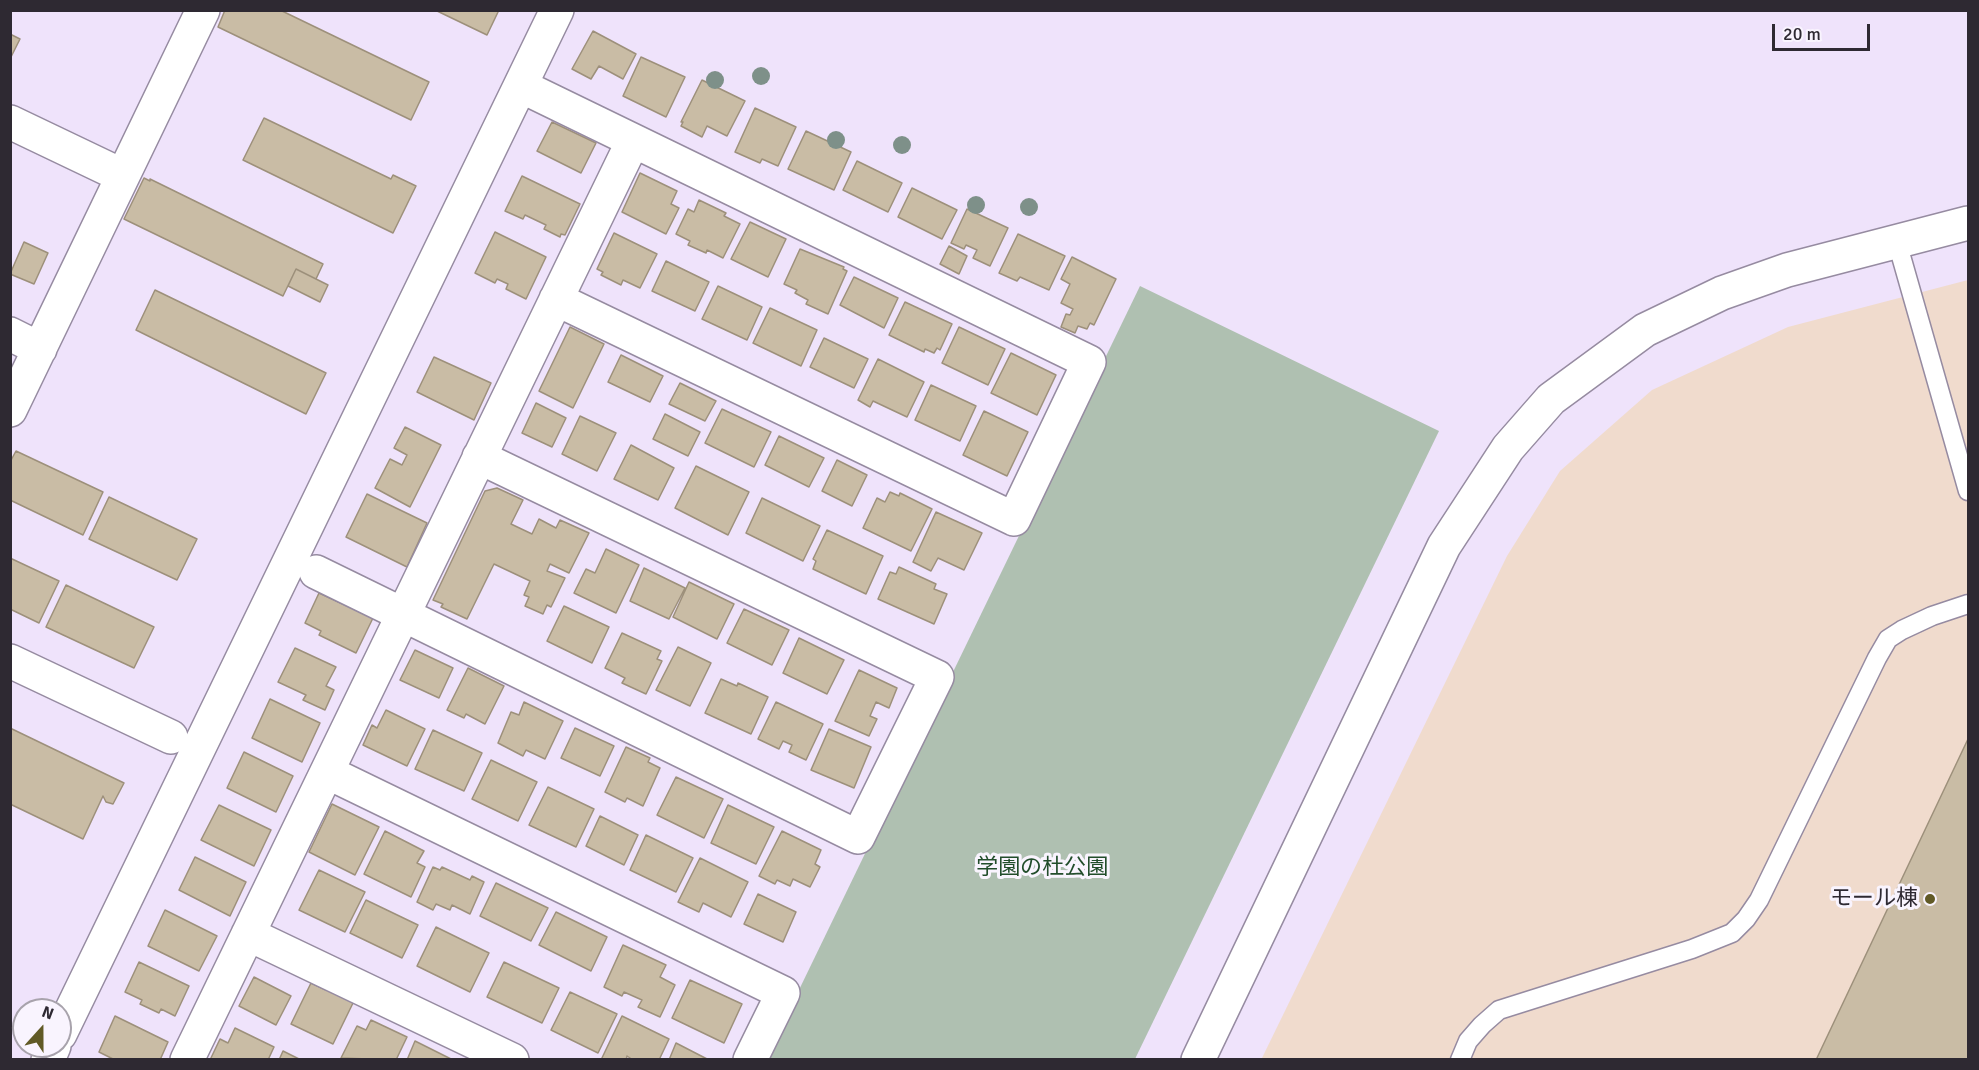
<!DOCTYPE html>
<html>
<head>
<meta charset="utf-8">
<style>
  body { margin:0 }
  #map { position:relative; width:1979px; height:1070px; overflow:hidden; background:#efe3fb; font-family:Signika,sans-serif }
  canvas { display:block }
  .frame { position:absolute; inset:0; border:12px solid #2e2932; pointer-events:none }
  .north { position:absolute; left:12px; top:998px; width:60px; height:60px; box-sizing:border-box; background:#f9f4fe; border:2px solid #a8a3ac; border-radius:50%; rotate:21deg; font-size:16px; font-weight:700; line-height:24px; text-align:center; color:#2e2932 }
  .north::after { content:''; display:block; margin:auto; width:21px; height:27px; background:#615a26; clip-path:polygon(50% 0,100% 100%,50% 72%,0 100%) }
  .scale { position:absolute; left:1772px; top:24px; width:98px; height:27px; box-sizing:border-box; border:3px solid #2e2932; border-top:0; padding-left:8px; font-size:18px; line-height:21px; white-space:nowrap; color:#2e2932; -webkit-text-stroke:4px #f9f4fe; paint-order:stroke }
</style>
</head>
<body>
<div id="map">
<canvas width="1979" height="1070"></canvas>
<div class="frame"></div>
<div class="north">N</div>
<div class="scale">20 m</div>
</div>
<script>
const ctx = document.querySelector('canvas').getContext('2d');
ctx.lineJoin = 'round';
function paint(path, color) { ctx.fillStyle = color; ctx.fill(path, 'evenodd'); }
const toPath = rows => new Path2D(rows.map(r => 'M' + r).join(''));
function stroke(path, color, width, dash) { ctx.strokeStyle = color; ctx.lineWidth = width; ctx.lineCap = dash ? 'butt' : 'round'; ctx.setLineDash(dash || []); ctx.stroke(path); }
function label(font, color, halo, rows, align = 'center') {
  ctx.font = font + ' Signika,"Noto Sans JP",sans-serif'; ctx.lineWidth = 6; ctx.setLineDash([]); ctx.textBaseline = 'middle'; ctx.strokeStyle = halo; ctx.fillStyle = color; for (const [text, x, y, turn = 0] of rows) {
    ctx.save(); ctx.translate(x, y); ctx.rotate((+turn || 0) * Math.PI / 180); ctx.textAlign = isNaN(turn) ? turn : align; if (halo) ctx.strokeText(text, 0, 0); ctx.fillText(text, 0, 0); ctx.restore();
  }
}
const commercial = toPath([
  [1968,280,1968,1059,1261,1060,1507,556,1560,471,1652,390,1788,327]
]);
const green = toPath([
  [1140,286,1439,431,1135,1059,765,1060]
]);
const building = toPath([
  [225,10,280,10,429,82,411,120,218,27,225,10],
  [435,10,499,10,487,35,435,10],
  [593,31,636,54,623,79,599,66,591,79,572,69,593,31],
  [10,34,20,39,10,59,10,34],
  [641,57,685,77,666,117,623,96,641,57],
  [702,80,745,101,727,136,707,126,702,137,681,126,683,122,681,122,702,80],
  [755,108,796,127,778,166,762,159,760,163,735,152,755,108],
  [264,118,391,179,393,175,416,186,393,233,243,160,264,118],
  [552,122,596,143,581,173,537,151,552,122],
  [806,131,851,152,834,190,788,169,806,131],
  [857,161,902,183,888,212,843,190,857,161],
  [640,173,677,191,671,204,679,208,666,234,622,212,640,173],
  [522,176,580,204,565,235,561,234,560,237,544,229,546,225,525,215,523,219,505,211,522,176],
  [144,178,150,181,150,179,323,264,316,279,296,269,283,296,124,219,144,178],
  [912,188,957,210,942,239,898,217,912,188],
  [699,200,726,213,724,216,740,224,723,258,707,250,706,253,688,245,690,241,676,234,688,209,694,212,699,200],
  [967,209,1008,228,990,266,973,258,977,250,966,245,964,249,951,243,967,209],
  [750,222,786,239,768,277,731,259,750,222],
  [495,232,546,257,526,299,506,289,508,284,497,279,495,283,475,273,495,232],
  [614,233,657,254,640,288,623,280,621,285,601,275,603,272,597,269,614,233],
  [1018,234,1065,256,1049,290,1020,277,1017,281,999,273,1018,234],
  [24,242,48,253,34,284,10,274,24,242],
  [949,246,967,256,959,274,940,264,949,246],
  [800,249,844,267,843,269,847,271,828,314,806,304,808,300,795,293,797,290,784,284,800,249],
  [1072,257,1116,279,1094,325,1090,323,1087,329,1078,326,1075,333,1061,327,1066,314,1070,315,1073,309,1061,303,1070,284,1061,279,1072,257],
  [666,261,709,282,695,311,652,291,666,261],
  [296,269,328,285,320,302,288,286,296,269],
  [854,277,898,298,884,328,840,305,854,277],
  [718,286,762,307,747,340,702,319,718,286],
  [155,290,326,373,306,414,136,330,155,290],
  [905,302,952,324,940,350,937,348,934,353,925,349,924,352,889,335,905,302],
  [770,308,817,330,801,366,753,343,770,308],
  [570,327,604,344,573,408,539,391,570,327],
  [959,327,1005,349,988,385,942,363,959,327],
  [824,338,868,359,854,388,810,367,824,338],
  [1011,353,1056,375,1037,415,991,393,1011,353],
  [621,355,663,376,650,402,608,382,621,355],
  [434,357,491,383,474,420,417,392,434,357],
  [878,359,924,382,907,417,873,401,870,407,858,400,878,359],
  [680,383,716,401,705,421,669,404,680,383],
  [931,385,976,406,960,441,915,420,931,385],
  [536,403,566,418,552,447,522,433,536,403],
  [722,409,771,432,754,467,705,443,722,409],
  [984,411,1028,432,1007,476,963,455,984,411],
  [665,414,700,432,688,456,653,439,665,414],
  [580,416,616,433,597,471,562,454,580,416],
  [405,427,441,445,410,507,375,488,390,459,402,465,407,455,394,448,405,427],
  [779,436,824,458,809,487,765,465,779,436],
  [631,445,674,468,658,500,614,479,631,445],
  [16,451,103,492,83,535,10,500,10,462,16,451],
  [837,460,867,475,852,506,822,491,837,460],
  [696,466,749,492,728,535,675,508,696,466],
  [497,488,523,500,511,524,532,534,539,519,556,528,560,520,589,533,569,573,550,564,547,571,565,578,551,607,547,605,543,614,525,606,529,597,524,595,530,581,494,564,467,619,441,607,443,604,433,600,485,491,497,488],
  [890,492,899,496,900,493,932,509,911,551,863,528,877,498,885,502,890,492],
  [367,494,427,523,407,567,346,537,367,494],
  [109,497,197,539,177,580,89,539,109,497],
  [762,498,820,526,803,561,746,533,762,498],
  [936,512,982,533,964,570,938,558,931,571,913,562,936,512],
  [827,530,883,556,866,594,813,569,816,561,813,559,827,530],
  [606,549,639,565,616,613,574,593,586,569,595,573,606,549],
  [10,558,59,581,39,623,10,609,10,558],
  [899,567,936,584,934,589,947,594,934,624,878,599,890,572,896,574,899,567],
  [644,568,685,588,669,619,630,601,644,568],
  [689,582,734,604,717,639,673,617,689,582],
  [66,585,154,627,134,668,46,627,66,585],
  [319,593,373,618,356,653,319,635,321,631,305,623,319,593],
  [564,606,609,627,592,663,547,641,564,606],
  [744,609,789,630,772,665,727,643,744,609],
  [622,633,661,651,657,659,662,661,646,694,622,683,625,678,605,668,622,633],
  [799,638,844,660,827,694,783,673,799,638],
  [678,647,711,663,690,706,656,690,678,647],
  [295,648,336,667,326,686,334,690,325,710,303,700,306,695,278,682,295,648],
  [415,650,453,668,439,698,400,680,415,650],
  [468,668,504,686,485,724,466,714,464,718,447,710,468,668],
  [859,670,897,688,889,708,876,702,870,716,877,719,869,736,835,721,859,670],
  [721,679,737,686,738,683,768,697,751,734,705,713,721,679],
  [270,699,320,723,302,762,252,738,270,699],
  [524,702,563,721,545,759,526,750,523,756,498,743,511,712,519,715,524,702],
  [776,702,823,724,806,760,789,752,792,745,783,741,779,749,758,739,776,702],
  [386,710,425,729,407,766,363,745,372,725,377,728,386,710],
  [10,728,124,783,113,804,106,802,103,796,83,839,10,804,10,728],
  [575,728,614,746,600,776,561,758,575,728],
  [829,729,871,747,854,788,811,770,829,729],
  [433,730,482,753,464,791,415,769,433,730],
  [1968,739,1968,1060,1816,1060,1968,739],
  [626,747,650,758,648,762,660,768,643,806,627,798,625,802,605,792,626,747],
  [244,752,293,776,276,812,227,788,244,752],
  [491,760,537,782,518,821,472,799,491,760],
  [676,777,723,799,704,838,657,815,676,777],
  [548,787,594,809,576,847,529,825,548,787],
  [332,804,379,827,355,875,309,852,332,804],
  [219,805,271,830,254,866,201,840,219,805],
  [728,805,774,827,756,864,711,843,728,805],
  [600,816,638,835,624,865,586,846,600,816],
  [385,831,424,851,417,863,425,867,411,897,364,874,385,831],
  [782,831,821,850,815,864,820,867,810,887,793,879,790,886,777,880,775,884,759,876,782,831],
  [646,835,693,858,676,892,630,870,646,835],
  [195,857,246,882,230,916,179,890,195,857],
  [700,858,748,882,731,917,703,903,699,912,678,902,700,858],
  [433,867,440,870,442,867,470,880,472,876,484,882,470,914,452,905,450,910,436,904,433,910,417,902,433,867],
  [319,870,365,892,345,932,299,910,319,870],
  [496,883,548,908,531,941,480,916,496,883],
  [758,894,796,912,783,942,744,924,758,894],
  [366,900,418,925,402,958,350,933,366,900],
  [165,910,217,936,199,971,148,946,165,910],
  [556,912,607,937,591,971,539,945,556,912],
  [436,927,489,953,470,992,417,966,436,927],
  [623,945,666,965,660,977,675,985,660,1017,638,1007,642,1000,624,992,622,996,604,987,623,945],
  [139,962,189,986,175,1016,161,1009,159,1013,140,1004,142,1000,125,992,139,962],
  [504,962,559,988,542,1023,487,997,504,962],
  [254,977,291,996,276,1025,239,1006,254,977],
  [690,980,742,1004,724,1043,672,1018,690,980],
  [311,983,326,990,328,988,354,1001,333,1044,291,1024,311,983],
  [570,992,617,1014,598,1053,551,1030,570,992],
  [115,1016,168,1042,160,1060,115,1060,99,1052,115,1016],
  [622,1016,669,1039,659,1060,633,1060,627,1056,626,1060,601,1060,622,1016],
  [371,1020,407,1037,396,1060,341,1058,357,1026,366,1030,371,1020],
  [235,1028,274,1047,268,1060,210,1060,220,1039,228,1043,235,1028],
  [415,1041,453,1060,407,1060,415,1041],
  [676,1043,709,1060,669,1060,676,1043],
  [283,1051,301,1060,279,1060,283,1051]
]);
const lane = toPath([
  [1897,242,1968,491],
  [1460,1060,1468,1041,1482,1025,1499,1010,1692,949,1732,933,1746,919,1759,900,1877,658,1888,639,1902,630,1932,616,1968,604]
]);
const street = toPath([
  [521,86,1089,362,1014,519,556,299],
  [10,122,123,176],
  [10,334,40,349],
  [10,410,203,10],
  [316,572,858,837,937,677,479,457],
  [10,661,171,737],
  [327,772,783,993,750,1060],
  [248,934,512,1060],
  [187,1060,633,141]
]);
const secondary = toPath([
  [60,1034,557,10],
  [48,1060,54,1046],
  [1198,1060,1444,546,1508,448,1551,399,1645,330,1722,293,1787,270,1968,223]
]);
const trees = [
  [761,76],
  [715,80],
  [836,140],
  [902,145],
  [976,205],
  [1029,207]
];
const markers = [
  [1930,899,6,"#615a26"]
];
const parkNames = [
  ["学園の杜公園",1042,868]
];
const poiNames = [
  ["モール棟",1918,899]
];
paint(commercial, '#f0dbcd');
paint(green, '#afc0b1');
paint(building, '#c9bca5');
stroke(building, '#9d907b', 1.5);
stroke(lane, '#968ba1', 21);
stroke(street, '#968ba1', 36);
stroke(secondary, '#968ba1', 36);
stroke(lane, '#fff', 18);
stroke(street, '#fff', 33);
stroke(secondary, '#fff', 33);
ctx.fillStyle = '#7e9089';
for (const [x, y] of trees) { ctx.beginPath(); ctx.arc(x, y, 9, 0, 2 * Math.PI); ctx.fill(); }
for (const [x, y, r, color] of markers) { const dot = new Path2D(); dot.arc(x, y, r, 0, 2 * Math.PI); ctx.fillStyle = color; ctx.fill(dot); stroke(dot, '#f9f4fe', 2); }
label('22px', '#224d2b', '#f9f4fe', parkNames);
label('22px', '#2e2932', '#f9f4fe', poiNames, 'right');
</script>
</body>
</html>
